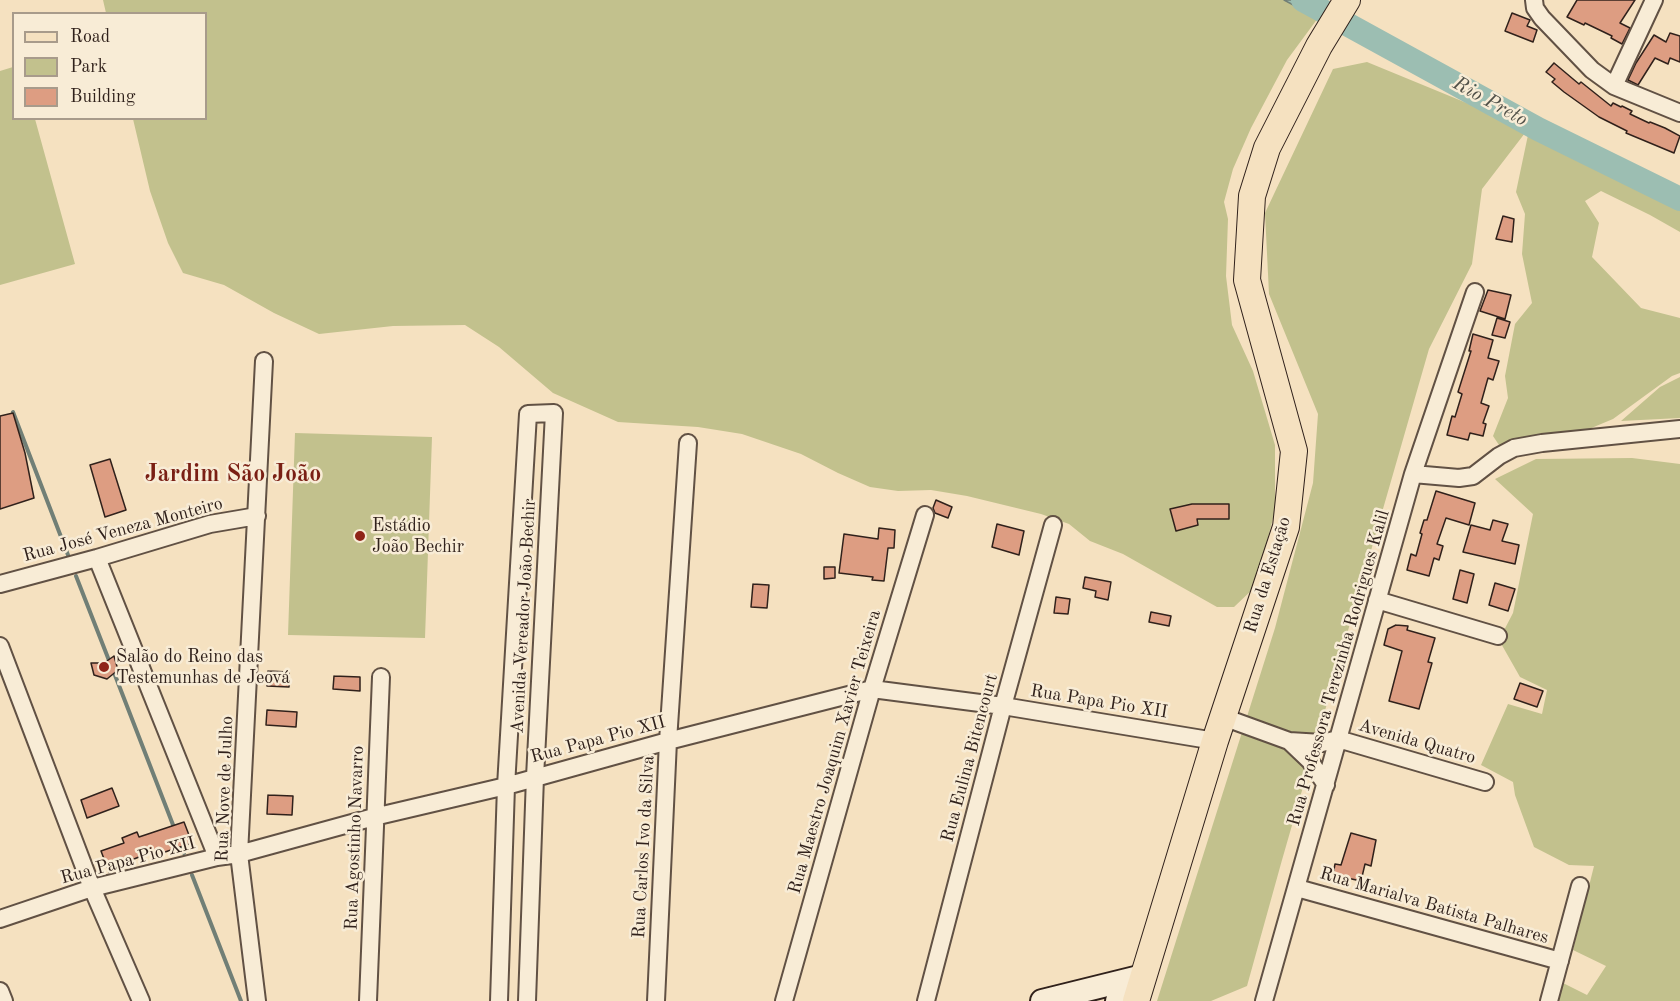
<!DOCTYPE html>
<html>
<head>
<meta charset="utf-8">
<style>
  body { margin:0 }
  #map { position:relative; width:1680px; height:1001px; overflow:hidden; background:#f5e1c0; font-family:"Old Standard TT",serif }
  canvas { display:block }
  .legend { position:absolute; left:12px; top:12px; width:195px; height:108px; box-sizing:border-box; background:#f8ecd6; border:2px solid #a89b8b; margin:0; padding:8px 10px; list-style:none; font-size:18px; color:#30211b }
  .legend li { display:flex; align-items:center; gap:12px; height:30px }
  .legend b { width:30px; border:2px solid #a89b8b }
</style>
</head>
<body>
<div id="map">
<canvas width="1680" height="1001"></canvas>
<ul class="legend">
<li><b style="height:8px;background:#f5e1c0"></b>Road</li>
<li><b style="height:16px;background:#c2c18d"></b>Park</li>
<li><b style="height:16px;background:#dd9d82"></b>Building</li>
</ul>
</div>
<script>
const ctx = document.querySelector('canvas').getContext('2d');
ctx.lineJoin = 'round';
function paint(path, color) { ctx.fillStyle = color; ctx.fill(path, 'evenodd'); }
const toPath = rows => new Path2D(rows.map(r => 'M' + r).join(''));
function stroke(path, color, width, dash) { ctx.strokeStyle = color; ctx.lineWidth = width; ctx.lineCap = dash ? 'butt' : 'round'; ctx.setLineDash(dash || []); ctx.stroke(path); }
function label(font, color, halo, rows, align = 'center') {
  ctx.font = font + ' "Old Standard TT",serif'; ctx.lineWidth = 5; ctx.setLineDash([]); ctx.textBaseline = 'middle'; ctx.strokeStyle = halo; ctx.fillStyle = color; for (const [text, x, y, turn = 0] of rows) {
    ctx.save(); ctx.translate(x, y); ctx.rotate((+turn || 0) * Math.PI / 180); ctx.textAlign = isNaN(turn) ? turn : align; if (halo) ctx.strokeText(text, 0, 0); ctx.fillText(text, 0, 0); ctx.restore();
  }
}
const green = toPath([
  [103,0,1284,0,1318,18,1287,60,1251,128,1233,169,1224,202,1228,219,1226,276,1232,325,1253,371,1275,445,1275,511,1255,587,1234,607,1217,607,1123,554,1090,541,1069,524,1041,514,967,496,931,490,898,491,870,487,838,473,801,454,742,434,698,427,618,422,553,393,499,347,465,325,393,326,319,334,274,313,224,285,183,273,168,243,150,191,133,119,206,118,206,14,106,13],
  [1367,62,1508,120,1525,133,1482,189,1472,264,1429,349,1282,860,1247,986,1211,1001,1157,1001,1275,628,1313,483,1318,414,1269,294,1265,213,1333,69],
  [13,67,14,118,35,119,75,264,0,285,0,71],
  [1528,135,1680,210,1680,232,1650,215,1601,191,1585,201,1599,223,1592,257,1641,308,1680,318,1680,373,1672,376,1613,419,1577,434,1501,448,1493,436,1508,398,1505,376,1515,324,1532,303,1522,254,1525,214,1516,192],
  [1680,377,1680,418,1621,421,1660,387],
  [295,433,432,437,425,638,288,635],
  [1632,458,1680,464,1680,1001,1556,1001,1561,982,1587,995,1606,966,1573,950,1594,866,1569,865,1534,847,1515,795,1513,782,1481,765,1508,704,1542,714,1547,690,1520,677,1499,640,1513,613,1533,514,1495,479,1536,459]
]);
const water = toPath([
  [1284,0,1327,0,1318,18,1284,0]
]);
const stream = toPath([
  [13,412,68,555],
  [76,576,110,663],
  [113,670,175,830],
  [180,843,184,853],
  [192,875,241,1001]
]);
const river = toPath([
  [1303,0,1538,129,1680,199]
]);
const building = toPath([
  [1577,0,1635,0,1620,23,1630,28,1622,44,1611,38,1612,36,1585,23,1584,25,1567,17,1577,0],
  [1512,13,1530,20,1527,26,1537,30,1533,42,1505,31,1512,13],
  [1670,33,1680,36,1680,62,1670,58,1668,64,1655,58,1638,85,1628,80,1636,63,1654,35,1666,42,1670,33],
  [1554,63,1579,84,1581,82,1611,106,1613,103,1621,107,1622,106,1632,111,1630,114,1649,123,1650,122,1665,128,1680,136,1674,153,1626,133,1627,131,1599,117,1564,92,1552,82,1555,79,1546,72,1554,63],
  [1503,216,1514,219,1512,242,1496,239,1503,216],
  [1488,290,1511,295,1505,319,1480,311,1488,290],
  [1497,318,1510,322,1505,338,1492,335,1497,318],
  [1473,334,1493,340,1488,358,1499,361,1493,380,1488,378,1481,403,1489,406,1483,423,1486,424,1483,436,1470,433,1468,440,1447,435,1452,416,1455,417,1462,394,1458,392,1471,351,1469,351,1473,334],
  [13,413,25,453,34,498,0,509,0,416,13,413],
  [110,459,126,510,105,517,90,465,110,459],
  [1436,491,1475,503,1469,525,1446,518,1437,544,1443,546,1439,560,1434,558,1429,576,1407,570,1411,554,1416,556,1422,534,1420,533,1424,520,1427,520,1436,491],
  [936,500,952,507,948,518,935,513,933,508,936,500],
  [1192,504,1229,504,1229,519,1197,519,1198,525,1176,531,1170,509,1192,504],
  [1493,520,1508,524,1502,541,1519,545,1515,564,1463,552,1471,525,1490,530,1493,520],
  [997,524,1024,531,1019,555,992,547,997,524],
  [879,528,895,530,894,548,888,548,884,581,872,580,873,577,839,573,844,534,878,539,879,528],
  [824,567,835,567,835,578,824,579,824,567],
  [1460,570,1474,574,1467,603,1453,599,1460,570],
  [1085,577,1111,582,1108,600,1095,597,1096,591,1083,588,1085,577],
  [1495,583,1515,589,1508,611,1489,605,1495,583],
  [753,584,769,585,767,608,751,607,753,584],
  [1056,597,1070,599,1068,614,1054,613,1056,597],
  [1151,612,1171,616,1169,626,1149,622,1151,612],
  [1396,625,1408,626,1407,630,1435,638,1428,662,1432,663,1419,709,1389,701,1402,651,1384,645,1388,629,1396,625],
  [114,656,118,670,107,679,94,675,91,663,104,663,114,656],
  [268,671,289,672,289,687,267,686,268,671],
  [334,676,360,677,360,691,333,689,334,676],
  [1520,683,1543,691,1537,707,1514,699,1520,683],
  [267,710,297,712,296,727,266,725,267,710],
  [112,788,119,806,87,818,81,800,112,788],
  [268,795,293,796,292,815,267,814,268,795],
  [184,822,192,843,156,855,154,851,124,863,125,866,109,872,101,851,124,843,122,838,137,832,139,837,184,822],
  [1351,833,1376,840,1371,866,1365,864,1361,881,1333,875,1335,864,1341,865,1351,833]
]);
const street = toPath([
  [1534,0,1535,8,1542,18,1592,70,1614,86,1680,113],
  [1614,86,1654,0],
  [1413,474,1459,478,1473,476,1499,456,1514,448,1542,443,1680,429],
  [97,558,217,857],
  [0,584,97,558,210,524,257,516],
  [1377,600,1498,636],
  [0,646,92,888,141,1001],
  [1223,717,1289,741,1310,761,1326,785],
  [1289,741,1322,743,1338,739,1485,782],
  [1297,888,1560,961],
  [0,919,92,888,217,857,239,854,374,817,506,786,668,741,872,689,1003,706,1215,741],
  [0,991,4,1001],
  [257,1001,239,854,264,361],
  [368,1001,381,677],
  [499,1001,506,786,528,414,554,413,535,777,527,1001],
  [656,1001,668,741,688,443],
  [784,1001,872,689,925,515],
  [926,1001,1003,706,1053,525],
  [1264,1001,1413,474,1475,292],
  [1549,1001,1580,886]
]);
const secondary = toPath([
  [1042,1001,1143,976],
  [1117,1001,1137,996]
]);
const primary = toPath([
  [1136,1001,1215,741,1286,527,1294,451,1247,280,1252,196,1267,148,1319,46,1347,0]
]);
const markers = [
  [360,536,6,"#8f2418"],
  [104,667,6,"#8f2418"]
];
const poiNames = [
  ["Estádio",372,526],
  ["João Bechir",372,547],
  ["Salão do Reino das",116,657],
  ["Testemunhas de Jeová",116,678]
];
const streetNames = [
  ["Rua José Veneza Monteiro",123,530,-15],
  ["Rua da Estação",1268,575,-73],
  ["Avenida Vereador João Bechir",524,616,-87],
  ["Rua Professora Terezinha Rodrigues Kalil",1339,668,-74],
  ["Rua Papa Pio XII",1099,702,9],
  ["Rua Papa Pio XII",598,740,-15],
  ["Avenida Quatro",1417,742,16],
  ["Rua Maestro Joaquim Xavier Teixeira",835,752,-74],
  ["Rua Eulina Bitencourt",970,758,-75],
  ["Rua Nove de Julho",225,789,-88],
  ["Rua Agostinho Navarro",355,838,-88],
  ["Rua Carlos Ivo da Silva",644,847,-87],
  ["Rua Papa Pio XII",128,861,-15],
  ["Rua Marialva Batista Palhares",1434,906,16]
];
const waterNames = [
  ["Rio Preto",1490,102,29]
];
const districtNames = [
  ["Jardim São João",233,475]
];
paint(green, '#c2c18d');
paint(water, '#9cbeb2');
stroke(water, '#717f76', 1.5);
stroke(stream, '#717f76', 4);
stroke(river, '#9cbeb2', 24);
paint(building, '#dd9d82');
stroke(building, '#30211b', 1.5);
stroke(street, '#615144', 20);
stroke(secondary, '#30211b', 26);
stroke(primary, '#30211b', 28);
stroke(street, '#f8ecd6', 16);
stroke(secondary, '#f8ecd6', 22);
stroke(primary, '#f5e1c0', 26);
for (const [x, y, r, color] of markers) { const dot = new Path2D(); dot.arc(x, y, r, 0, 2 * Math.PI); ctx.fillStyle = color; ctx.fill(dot); stroke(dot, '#f8ecd6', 2); }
label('18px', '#30211b', '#f8ecd6', poiNames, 'left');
label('18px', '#30211b', '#f8ecd6', streetNames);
label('italic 20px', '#505048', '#f8ecd6', waterNames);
label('bold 24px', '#7a1f14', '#f8ecd6', districtNames);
</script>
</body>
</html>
